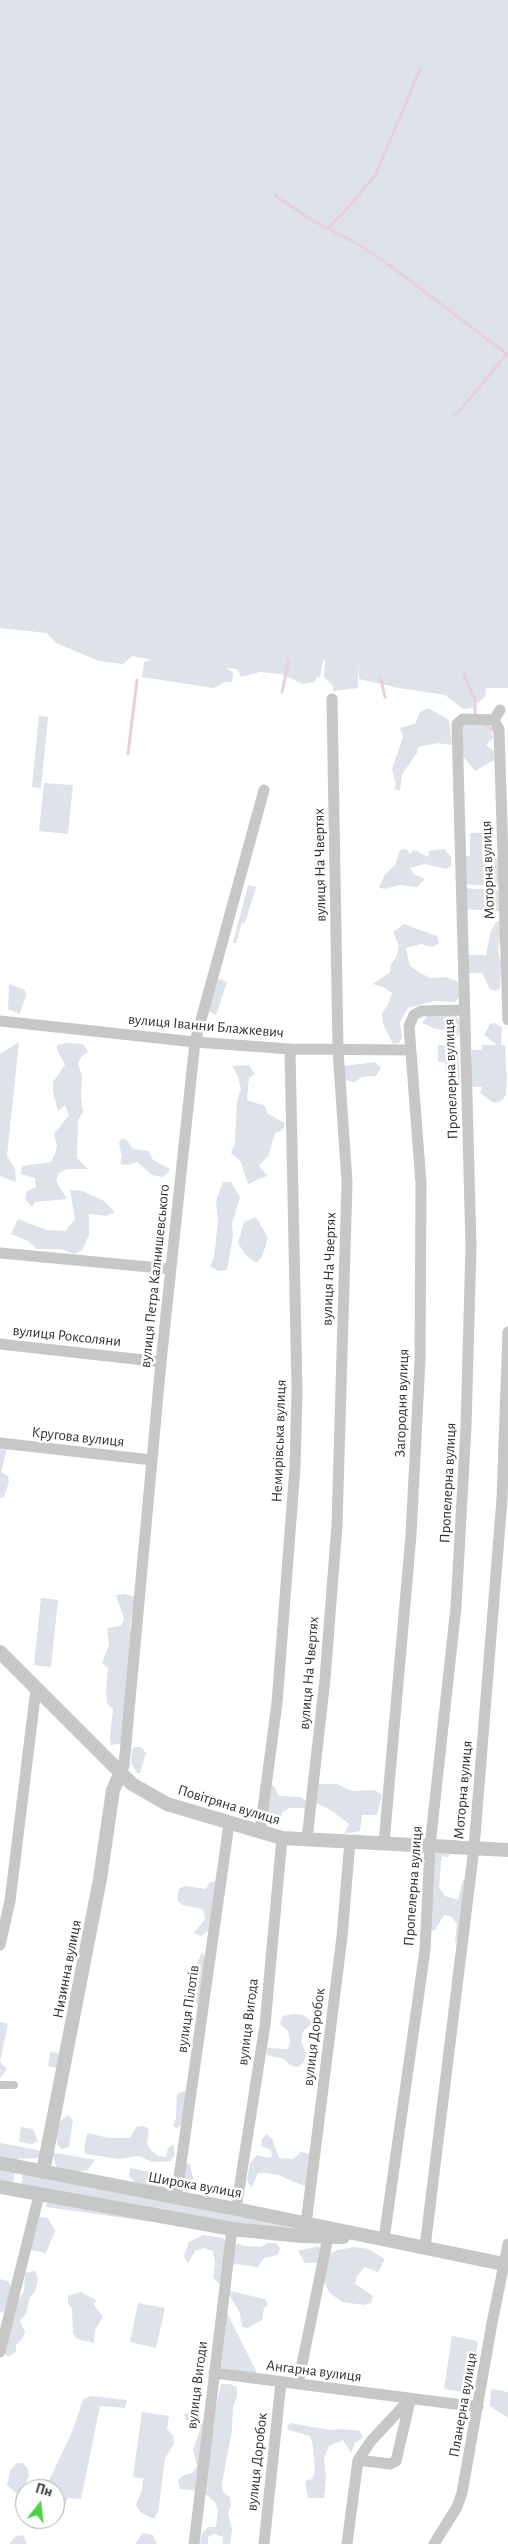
<!DOCTYPE html>
<html>
<head>
<meta charset="utf-8">
<style>
  body { margin:0 }
  #map { position:relative; width:508px; height:2544px; overflow:hidden; background:#fff; font-family:"Alegreya Sans",sans-serif }
  canvas { display:block }
  .north { position:absolute; left:15px; top:2479px; width:50px; height:50px; box-sizing:border-box; background:#fff; border:1px solid #acacac; border-radius:50%; rotate:16deg; font-size:14px; font-weight:700; line-height:20px; text-align:center; color:#303030 }
  .north::after { content:''; display:block; margin:auto; width:18px; height:22px; background:#4ed248; clip-path:polygon(50% 0,100% 100%,50% 72%,0 100%) }
</style>
</head>
<body>
<div id="map">
<canvas width="508" height="2544"></canvas>
<div class="north">Пн</div>
</div>
<script>
const ctx = document.querySelector('canvas').getContext('2d');
ctx.lineJoin = 'round';
function paint(path, color) { ctx.fillStyle = color; ctx.fill(path, 'evenodd'); }
const toPath = rows => new Path2D(rows.map(r => 'M' + r).join(''));
function stroke(path, color, width, dash) { ctx.strokeStyle = color; ctx.lineWidth = width; ctx.lineCap = dash ? 'butt' : 'round'; ctx.setLineDash(dash || []); ctx.stroke(path); }
function label(font, color, halo, rows, align = 'center') {
  ctx.font = font + ' "Alegreya Sans",sans-serif'; ctx.lineWidth = 5; ctx.setLineDash([]); ctx.textBaseline = 'middle'; ctx.strokeStyle = halo; ctx.fillStyle = color; for (const [text, x, y, turn = 0] of rows) {
    ctx.save(); ctx.translate(x, y); ctx.rotate((+turn || 0) * Math.PI / 180); ctx.textAlign = isNaN(turn) ? turn : align; if (halo) ctx.strokeText(text, 0, 0); ctx.fillText(text, 0, 0); ctx.restore();
  }
}
const green = toPath([
  [0,0,508,0,508,688,486,688,485,697,472,708,463,709,445,695,399,688,359,679,358,663,358,688,333,691,333,686,324,677,325,661,323,660,320,677,317,677,315,682,303,684,281,674,260,672,241,677,237,669,226,668,233,672,232,682,225,682,214,688,142,677,144,662,152,660,132,656,123,664,99,661,56,643,47,633,0,628],
  [428,708,449,720,452,745,437,743,418,747,417,753,402,774,400,791,394,789,396,784,392,769,403,737,400,728,415,724,420,712],
  [39,716,48,717,41,788,32,787],
  [464,722,485,726,490,730,494,737,486,745,494,751,494,760,475,771,462,755,460,725],
  [44,783,73,785,68,834,39,831],
  [490,832,490,857,497,858,499,886,461,884,461,856,470,856,470,833],
  [406,849,410,854,414,850,428,857,429,851,444,849,451,856,451,866,446,869,425,864,410,868,414,874,425,879,417,887,400,885,384,889,379,887,385,874,395,865,400,850],
  [248,885,256,887,245,923,242,922,236,943,233,943],
  [461,888,498,890,501,911,462,909],
  [501,920,503,930,498,949,501,965,500,989,495,991,490,989,482,973,463,973,465,955,486,955,491,931,496,922],
  [404,924,437,936,439,943,432,947,421,944,406,948,410,966,420,973,431,978,446,977,458,982,460,996,455,1002,434,1001,408,1008,400,1022,402,1037,399,1043,393,1044,383,1024,382,1013,388,1005,392,993,385,988,373,984,390,972,391,965,397,955,399,946,393,932],
  [219,979,227,982,216,1015,207,1010,214,985],
  [9,984,25,990,26,995,20,1014,8,1009],
  [452,1009,460,1022,459,1033,456,1038,449,1030,436,1029,422,1023,431,1012],
  [494,1023,502,1027,501,1045,505,1045,507,1078,506,1095,501,1101,494,1103,480,1093,482,1087,471,1087,471,1075,472,1050,482,1050,482,1045,497,1045,484,1035,490,1024],
  [19,1042,7,1156,15,1169,16,1182,0,1176,0,1054],
  [68,1043,83,1044,88,1052,82,1056,78,1063,82,1076,81,1097,83,1112,78,1120,77,1158,88,1169,67,1169,59,1173,56,1181,67,1199,35,1202,32,1207,25,1199,27,1191,36,1187,35,1178,21,1174,22,1166,51,1162,55,1154,57,1146,54,1134,69,1115,65,1105,58,1111,53,1092,53,1082,65,1065,57,1050,57,1045],
  [438,1045,458,1046,460,1079,452,1079,451,1076,446,1075,445,1062,438,1062],
  [375,1062,381,1068,376,1076,362,1077,355,1082,344,1080,344,1066],
  [249,1065,255,1074,249,1078,247,1100,265,1106,268,1114,285,1123,283,1130,275,1133,268,1156,259,1165,267,1176,248,1184,241,1162,231,1153,235,1142,237,1101,241,1089,238,1076,232,1066],
  [122,1138,128,1141,133,1149,149,1151,153,1160,170,1169,168,1173,162,1177,152,1175,137,1162,128,1165,120,1164,122,1157,119,1143],
  [223,1182,231,1182,240,1197,232,1224,233,1236,227,1270,218,1271,210,1266,214,1257,218,1223,216,1201],
  [70,1190,82,1191,104,1201,115,1212,107,1216,89,1214,89,1235,82,1250,74,1254,60,1249,37,1249,28,1241,11,1234,18,1219,47,1230,65,1231,75,1219],
  [256,1217,268,1238,262,1257,256,1263,245,1254,238,1243,244,1222],
  [0,1448,7,1449,1,1472,8,1476,9,1482,4,1497,0,1498],
  [124,1594,136,1597,130,1626,135,1641,125,1743,111,1745,110,1737,113,1710,107,1703,106,1690,108,1668,102,1663,109,1645,107,1628,121,1626,124,1619,116,1595],
  [41,1598,58,1600,51,1667,34,1665],
  [135,1747,141,1747,146,1753,140,1773,137,1773,131,1762,132,1749],
  [268,1784,274,1786,279,1796,301,1797,307,1802,305,1808,290,1808,282,1812,280,1826,272,1822,263,1823],
  [316,1784,337,1784,352,1791,375,1790,382,1795,377,1815,362,1815,360,1831,344,1834,349,1824,332,1811,316,1803],
  [444,1853,450,1855,448,1857,442,1856,441,1862,439,1888,445,1896,458,1900,462,1882,467,1875,458,1943,455,1941,457,1924,451,1916,444,1915,435,1930,429,1931,434,1886,432,1859,436,1854],
  [216,1881,212,1923,208,1931,201,1936,194,1933,205,1919,203,1909,182,1905,177,1900,179,1889,184,1886,206,1889,210,1882],
  [203,1952,205,1958,199,2004,194,2003,195,1977,197,1962],
  [294,2014,303,2015,314,2023,304,2030,301,2041,306,2053,304,2062,298,2067,290,2065,284,2059,267,2055,267,2048,288,2049,290,2042,288,2031,280,2024,283,2016],
  [0,2022,8,2024,0,2062,7,2069,0,2078],
  [50,2052,59,2053,57,2068,48,2066],
  [185,2091,189,2098,184,2122,177,2128,173,2126,176,2118,177,2094],
  [68,2115,73,2120,69,2147,62,2149,57,2145,58,2123],
  [143,2126,149,2129,147,2144,151,2150,158,2156,166,2157,168,2148,173,2144,175,2155,171,2161,152,2162,139,2156,119,2159,86,2154,84,2150,87,2133,109,2138,130,2138,136,2127],
  [21,2127,33,2129,38,2141,32,2144,19,2142],
  [267,2134,272,2139,279,2158,293,2159,301,2152,310,2154,308,2183,304,2186,278,2175,267,2173,258,2173,252,2187,249,2184,247,2180,250,2163,257,2155,268,2158,272,2157,271,2150,261,2146,262,2139],
  [0,2143,43,2151,38,2158,15,2159,0,2156],
  [53,2153,56,2153,95,2160,88,2170,75,2172,56,2167],
  [186,2163,190,2164,193,2179,198,2186,195,2192,182,2186],
  [130,2168,171,2176,168,2185,164,2189,136,2183,129,2177],
  [0,2169,15,2172,13,2184,0,2182],
  [23,2174,283,2225,288,2228,284,2233,21,2185],
  [48,2201,168,2224,46,2207],
  [40,2217,48,2218,55,2231,46,2253,30,2250,33,2220],
  [203,2235,223,2238,233,2248,238,2243,244,2246,261,2247,267,2243,276,2243,280,2248,278,2255,264,2258,258,2267,235,2264,232,2266,225,2285,219,2284,213,2278,215,2263,213,2251,204,2248,195,2251,188,2263,186,2261,184,2256,189,2242],
  [319,2246,322,2256,317,2263,305,2263,298,2251],
  [354,2247,369,2249,385,2259,378,2272,365,2267,357,2276,355,2284,373,2296,371,2303,364,2305,342,2302,330,2293,323,2280,328,2260,331,2253,338,2250],
  [35,2271,38,2279,35,2292,30,2297,26,2314,20,2321,25,2331,23,2338,16,2345,16,2352,8,2357,4,2352,14,2307,24,2291,25,2273],
  [0,2279,9,2282,12,2291,7,2307,3,2313,0,2312],
  [230,2291,265,2299,268,2305,264,2308,262,2320,248,2328,242,2327,240,2313,228,2293],
  [81,2292,96,2300,94,2305,103,2317,95,2330,94,2343,77,2339,73,2333,72,2309,68,2303,68,2296],
  [138,2303,165,2308,156,2348,130,2342],
  [227,2313,258,2375,221,2368],
  [452,2336,478,2341,469,2393,444,2389],
  [221,2384,230,2384,237,2387,237,2397,233,2407,232,2430,222,2483,223,2492,230,2497,231,2505,228,2513,232,2529,230,2544,223,2544,223,2537,215,2534,208,2537,208,2544,200,2544,202,2533,208,2527,216,2527,218,2510,215,2502,202,2491,180,2489,178,2480,184,2475,192,2473,197,2466,193,2450,201,2427,186,2420,184,2414,197,2412,208,2431,214,2429,214,2416],
  [491,2389,508,2392,508,2418,490,2406],
  [91,2396,127,2400,125,2408,100,2406,81,2499,68,2498,60,2514,55,2512,55,2489,45,2489,73,2430,83,2399],
  [142,2412,169,2416,167,2429,173,2436,174,2444,165,2458,158,2512,154,2519,140,2512,136,2505,142,2490,143,2480,145,2479,133,2477],
  [290,2423,330,2430,340,2429,360,2431,363,2438,355,2443,351,2453,343,2440,329,2446,324,2458,326,2479,324,2498,308,2498,305,2481,312,2479,315,2472,313,2446,310,2436,288,2430,287,2426],
  [17,2463,23,2463,28,2469,29,2476,21,2493,16,2493,7,2485,10,2471],
  [143,2533,153,2535,157,2544,135,2544],
  [23,2535,27,2544,9,2544,16,2536]
]);
const stream = toPath([
  [275,195,308,218,363,247,396,270,508,355],
  [329,227,349,207,376,174,420,69],
  [455,416,507,354],
  [464,674,475,699,475,718],
  [381,679,385,697],
  [282,692,289,660],
  [484,724,495,732],
  [128,754,137,680]
]);
const pedestrian = toPath([
  [0,2085,14,2085]
]);
const minor = toPath([
  [494,720,499,730,508,1020],
  [0,1021,195,1042,290,1049,410,1050],
  [0,1253,171,1269],
  [0,1344,161,1362],
  [0,1443,152,1460],
  [121,1772,124,1765,161,1362,195,1042,264,790],
  [260,1832,277,1703,295,1467,297,1391,290,1049],
  [307,1839,325,1679,337,1525,347,1182,338,1050,332,699],
  [384,1843,411,1535,420,1360,421,1183,409,1026,414,1015,421,1011,464,1010],
  [0,1945,10,1901,36,1689],
  [176,2199,229,1824],
  [236,2209,265,2025,282,1838],
  [303,2231,307,2216,342,1937,350,1841],
  [384,2239,425,1950,430,1846,456,1607,466,1427,471,1246,457,724,463,719,494,720,500,710],
  [425,2247,474,1848,502,1499,508,1332],
  [0,2352,39,2195],
  [214,2373,478,2407],
  [298,2384,328,2237],
  [358,2460,390,2464,396,2461,410,2401],
  [194,2544,232,2229],
  [264,2544,281,2382],
  [347,2544,358,2460,371,2441,410,2399],
  [434,2544,457,2507,462,2493,492,2323,508,2244]
]);
const tertiary = toPath([
  [0,1652,132,1784,167,1804,282,1838,508,1850],
  [0,2163,236,2209,508,2265],
  [43,2172,100,1879,113,1790,121,1772],
  [0,2187,232,2229,301,2236,343,2237]
]);
const streetNames = [
  ["вулиця На Чвертях",320,865,-91],
  ["Моторна вулиця",488,870,-92],
  ["вулиця Іванни Блажкевич",206,1026,5],
  ["Пропелерна вулиця",451,1079,-92],
  ["вулиця На Чвертях",329,1269,-88],
  ["вулиця Петра Калнишевського",155,1276,-84],
  ["вулиця Роксоляни",67,1336,6],
  ["Загородня вулиця",402,1403,-88],
  ["Кругова вулиця",78,1437,6],
  ["Немирівська вулиця",279,1441,-88],
  ["Пропелерна вулиця",448,1483,-87],
  ["вулиця На Чвертях",309,1673,-85],
  ["Моторна вулиця",463,1790,-85],
  ["Повітряна вулиця",229,1805,17],
  ["Пропелерна вулиця",413,1886,-86],
  ["Низинна вулиця",67,1969,-79],
  ["вулиця Пілотів",188,2009,-82],
  ["вулиця Вигода",248,2022,-83],
  ["вулиця Доробок",314,2037,-83],
  ["Широка вулиця",195,2185,10],
  ["Ангарна вулиця",314,2371,7],
  ["вулиця Вигоди",197,2385,-83],
  ["Планерна вулиця",463,2405,-80],
  ["вулиця Доробок",257,2462,-84]
];
paint(green, '#dde3e9');
stroke(stream, '#e9cfde', 3);
stroke(pedestrian, '#c7c7c7', 8);
stroke(minor, '#c7c7c7', 11);
stroke(tertiary, '#c7c7c7', 14);
label('15px', '#303030', '#fff', streetNames);
</script>
</body>
</html>
